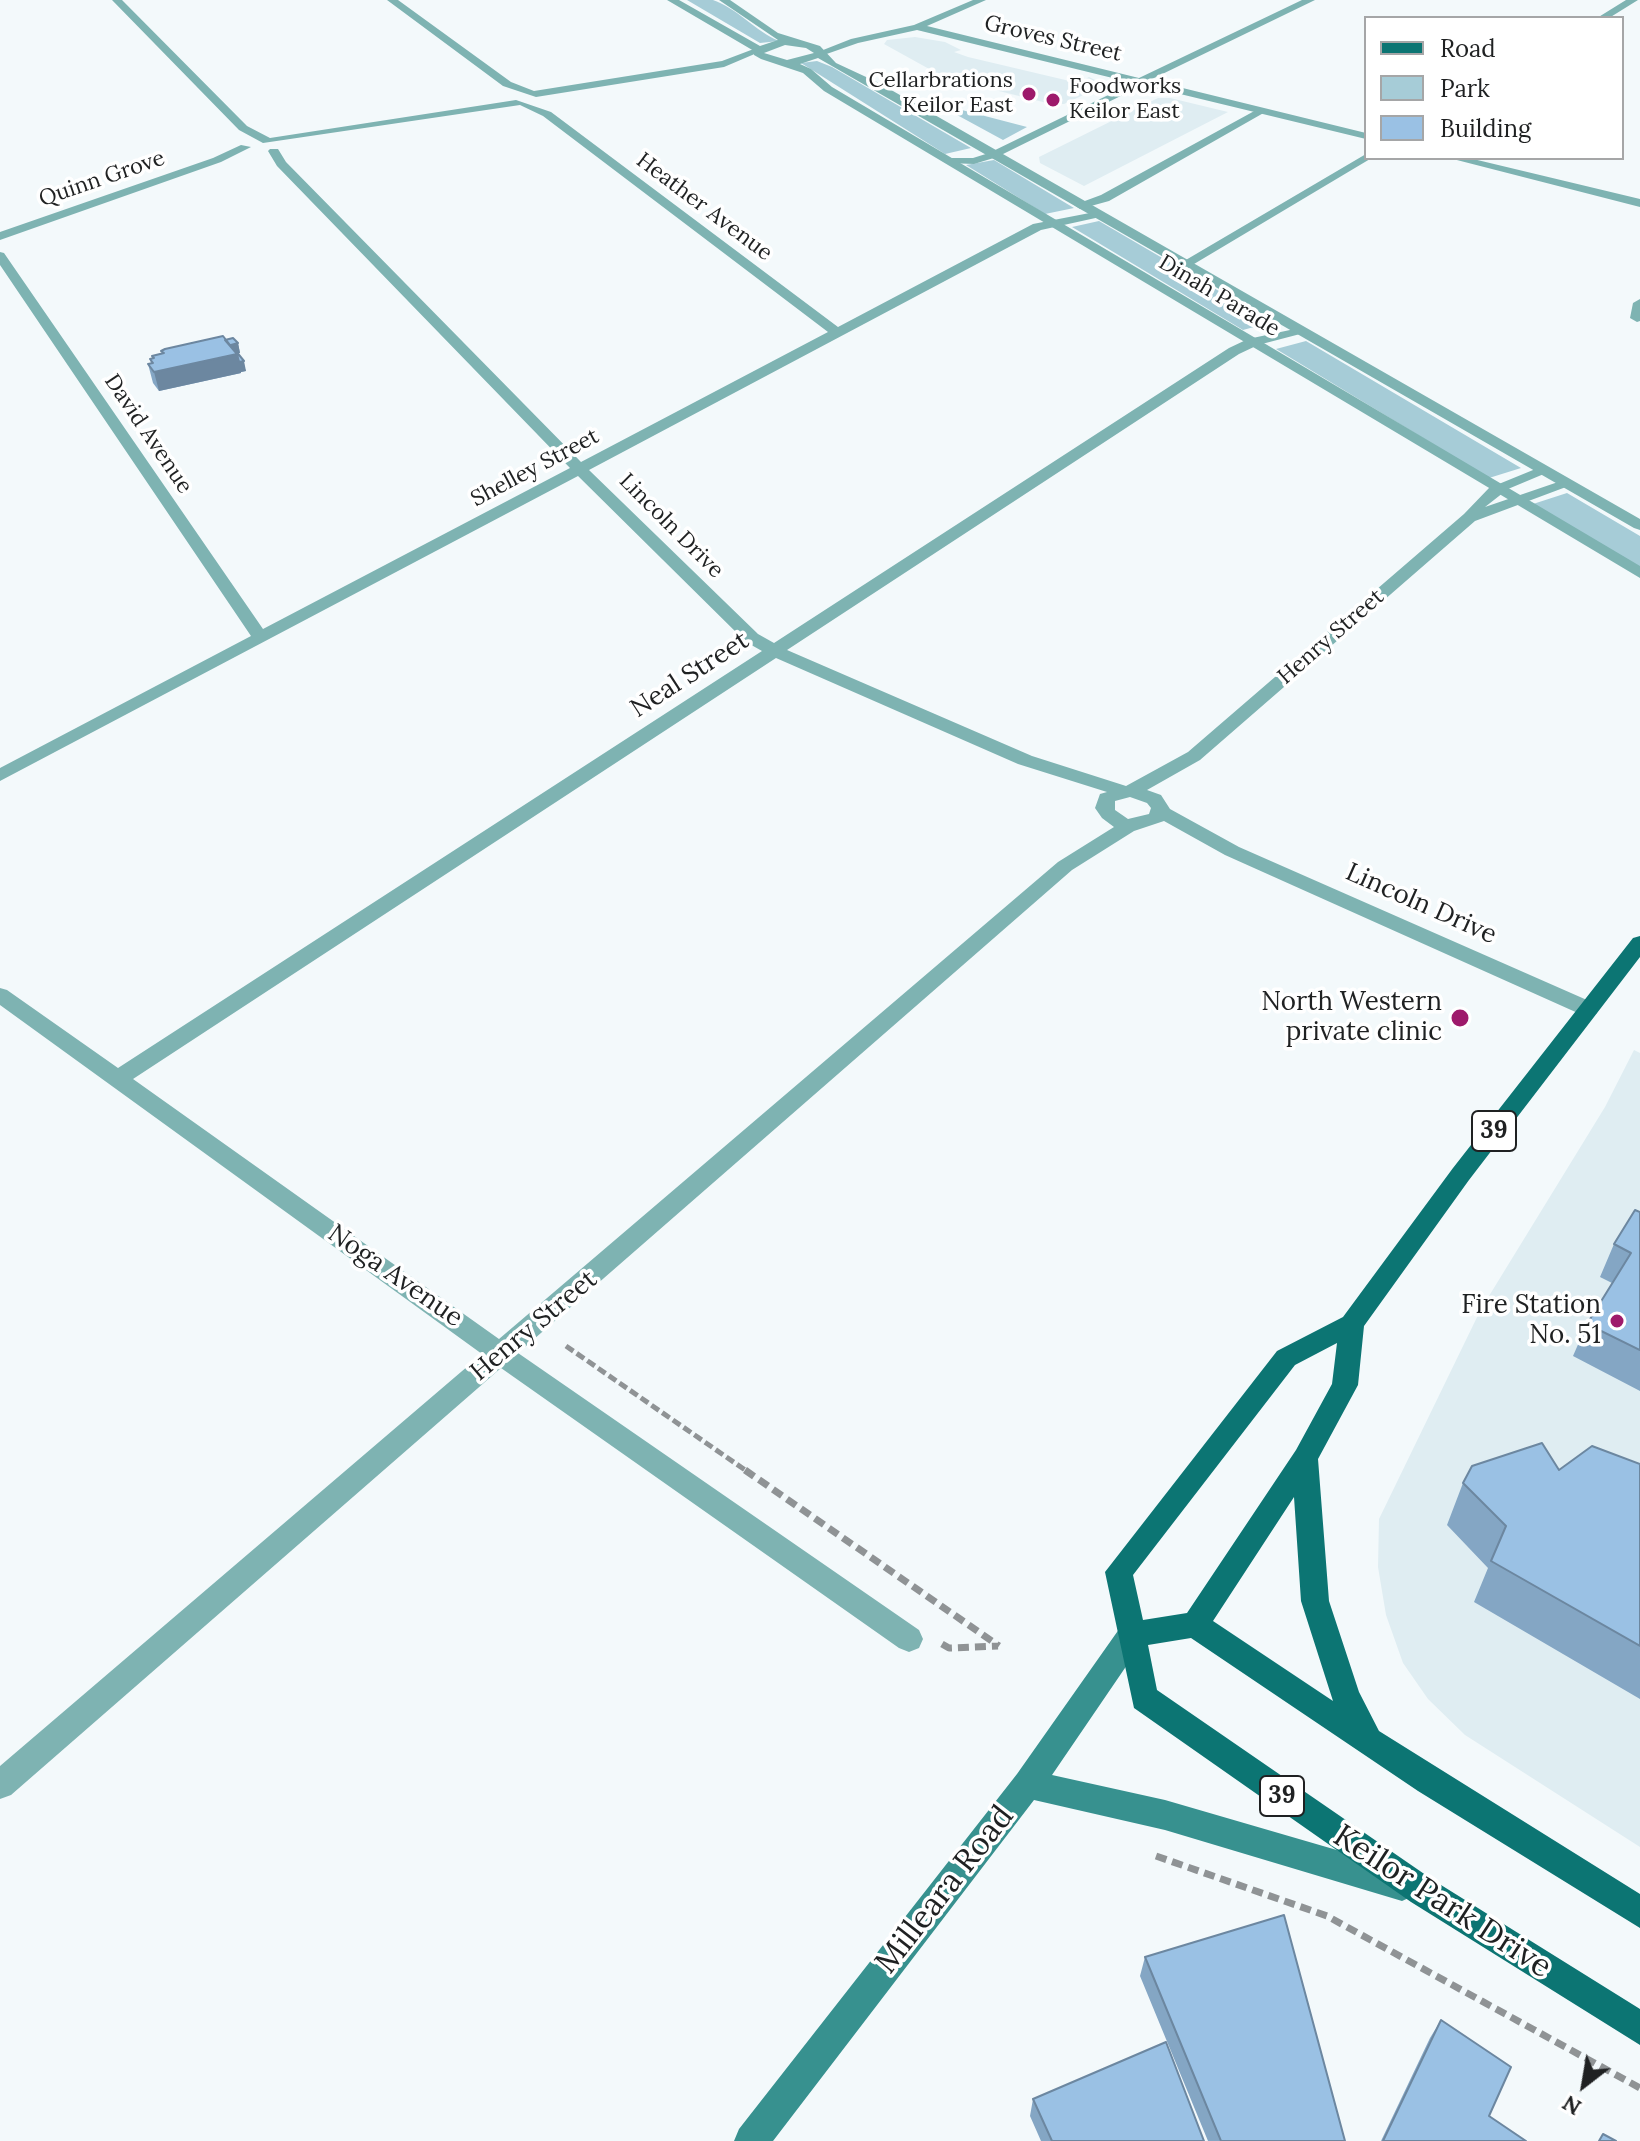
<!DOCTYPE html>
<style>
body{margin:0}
#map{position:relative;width:1640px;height:2141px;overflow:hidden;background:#f3f9fb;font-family:Lora,serif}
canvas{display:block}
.legend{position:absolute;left:1364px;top:16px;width:260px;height:144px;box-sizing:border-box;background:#fff;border:2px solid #a5a6a7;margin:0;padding:10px 14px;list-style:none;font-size:24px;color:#1f2122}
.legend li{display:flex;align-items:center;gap:16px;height:40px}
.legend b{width:40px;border:2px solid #a5a6a7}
.north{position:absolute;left:1544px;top:2045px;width:80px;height:80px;-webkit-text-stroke:6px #fff;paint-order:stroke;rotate:211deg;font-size:22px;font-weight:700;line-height:32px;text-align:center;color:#1f2122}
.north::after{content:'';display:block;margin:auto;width:28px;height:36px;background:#1f2122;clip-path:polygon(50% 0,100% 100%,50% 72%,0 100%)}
</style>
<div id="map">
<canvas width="1640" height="2141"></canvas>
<ul class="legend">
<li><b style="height:10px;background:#0c7573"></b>Road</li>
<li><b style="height:22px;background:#a6ccd7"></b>Park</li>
<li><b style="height:22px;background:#9ac1e4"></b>Building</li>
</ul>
<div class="north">N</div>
</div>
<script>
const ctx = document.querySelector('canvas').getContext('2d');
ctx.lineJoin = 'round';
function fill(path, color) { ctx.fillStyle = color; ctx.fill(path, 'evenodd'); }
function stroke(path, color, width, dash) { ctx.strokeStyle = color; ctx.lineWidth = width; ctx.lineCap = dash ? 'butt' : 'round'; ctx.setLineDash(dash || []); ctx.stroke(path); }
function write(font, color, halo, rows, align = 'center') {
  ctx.font = font + ' Lora,serif'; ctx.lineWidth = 7; ctx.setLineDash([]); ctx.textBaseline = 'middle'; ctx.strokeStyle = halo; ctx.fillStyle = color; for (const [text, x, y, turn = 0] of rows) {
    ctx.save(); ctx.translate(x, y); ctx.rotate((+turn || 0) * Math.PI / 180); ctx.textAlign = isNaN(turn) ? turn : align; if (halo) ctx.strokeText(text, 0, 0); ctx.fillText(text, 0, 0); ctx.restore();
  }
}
const built = new Path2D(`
 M915 37 945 42 961 50 954 52 968 57 1078 83 1089 77 1105 85 1064 104H1051L927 73 931 70 884 44 887 40Z
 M1158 98H1170L1228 112 1084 186 1040 163 1039 157Z
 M1634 1050 1640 1053V1847L1465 1735 1428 1699 1403 1663 1386 1615 1378 1567 1379 1519 1481 1309 1605 1107Z`);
const green = new Path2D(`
 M687 0C695 0 706 0 713 0 737 8 755 31 779 41L760 43Z
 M817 61 832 67 971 148 945 154 801 63Z
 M935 103 1027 127 1003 140Z
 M994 160 1074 208 1045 214 966 165Z
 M1099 221 1272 322 1243 330 1072 227Z
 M1306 341 1521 468 1489 478 1276 349Z
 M1567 493 1640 536V567L1533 504Z`);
const pathFar1 = new Path2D(`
 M566 1346 748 1472`);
const path = new Path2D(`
 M745 1470 999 1646
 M942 1644 949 1648 998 1646
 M1156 1856 1327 1916 1640 2088`);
const service = new Path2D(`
 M1258 109 1267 111 1109 201 1080 209 1074 205 1101 195Z`);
const minor = new Path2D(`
 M112 0H122L247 126 270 138 516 100 551 112 838 327 1033 224 1100 211V217L1041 230 589 470 758 634 774 643 1229 348 1248 339 1304 327V333L1258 345 1239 354 787 650 1032 756 1126 786 1188 752 1464 514 1489 488 1538 468 1543 466 1551 471 1508 489 1485 507 1561 481H1571L1574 484 1475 521 1200 760 1147 790 1161 795 1170 809 1239 847 1596 1004 1599 1009 1596 1014H1580L1225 855 1164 821 1134 831 1072 870 518 1353 919 1630 923 1639 919 1648 909 1652 899 1648 501 1368 11 1795 0 1799V1766L482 1354 0 1005V988L7 990 118 1068 762 651 746 642 578 476 0 781V768L251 636 0 265V252L4 253 263 629 570 468 277 166 268 151 270 149H278L286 162 581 462 828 332 543 116 520 105 263 143 239 130ZM776 658 1018 764 1107 792 1100 794 1095 808 1102 818 1114 827 1058 862 499 1339 133 1079ZM1130 797 1147 803 1151 808 1149 814 1128 819 1115 810V801Z
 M387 0H398L511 82 534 91 722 61 759 47 764 50 724 67 536 97 503 86Z
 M973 0H986L927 26 1139 78 1302 0H1315L1150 80 1366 133V139L1143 85 997 157 974 164 948 163 944 162V158H973L989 153 1133 83 917 30 858 43 818 57 813 54 851 39 914 25Z
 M1626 0H1638L1609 18H1597Z
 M241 145 251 147 221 162 0 240V232L213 158Z
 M1366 154V158L1370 159 1189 267 1179 264Z
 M1449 158H1469L1640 199V207Z
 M1640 299V321L1637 322 1630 318 1633 303Z`);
const tertiary = new Path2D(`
 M667 0H679L760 46 778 40 719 0H730L778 33 820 46 836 63 879 83 1640 519V530L1634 528 818 58 800 64 811 69 832 87 1640 566V578L824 91 803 73 761 59 754 55V51ZM785 45 806 48 814 53 787 60 764 53Z`);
const secondary = new Path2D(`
 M1132 1621 1142 1625 1146 1634 1142 1643 1052 1775 1165 1800 1402 1869 1413 1874 1418 1885 1413 1896 1402 1901 1165 1830 1034 1800 773 2141H734L739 2129 1017 1774 1122 1625Z`);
const primary = new Path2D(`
 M1640 936V957L1469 1180 1364 1326 1358 1385 1318 1459 1329 1601 1359 1692 1379 1731 1640 1894V1928L1418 1791 1191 1638 1148 1645 1157 1690 1433 1880 1640 2009V2045L1411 1902 1134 1708 1105 1572 1277 1351 1343 1317 1453 1168 1633 938ZM1337 1343 1332 1384 1296 1450 1187 1613 1143 1620 1133 1575 1295 1365ZM1294 1497 1301 1601 1333 1701 1213 1621Z`);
const wall = new Path2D(`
 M225 340 238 343 240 353H238L246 371 241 372V373L159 391 153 383 148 364H151L150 359 153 358 152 356 162 354 161 351Z
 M1640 1212V1391L1573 1356 1587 1324 1612 1283 1600 1277 1614 1244Z
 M1640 1464V1699L1474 1602 1488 1568 1447 1525 1463 1483 1559 1470Z
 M1145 1957 1345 2141H1208L1140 1976Z
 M1441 2020 1489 2116 1526 2141H1381L1430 2038Z
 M1033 2099 1204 2141H1041L1030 2116Z`);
const shadedWall = new Path2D(`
 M238 343 240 353 233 354 231 345Z
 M237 354 244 361 246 371 241 372V373L159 391 154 372Z`);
const building = new Path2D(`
 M223 336 237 354 154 372 148 364 153 363 150 359 154 358 152 356 164 353 161 351 165 349Z
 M233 338 238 343 231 345 244 361 239 362 237 354 225 340Z
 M1635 1210 1640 1212V1350L1587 1324 1631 1253 1614 1244Z
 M1542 1443 1559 1470 1592 1446 1640 1464V1646L1491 1561 1506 1526 1463 1483 1472 1466Z
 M1284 1915 1345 2141H1221L1145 1957Z
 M1441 2020 1511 2067 1489 2116 1526 2141H1383Z
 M1166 2042 1204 2141H1052L1033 2099Z
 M1603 2134 1616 2141H1599Z`);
const markers = [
 [1029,94,8,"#9e1a6b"],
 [1053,100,8,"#9e1a6b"],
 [1460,1018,10,"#9e1a6b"],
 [1617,1321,8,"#9e1a6b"]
];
const farStreetnames = [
 ["Groves Street",1053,39,13],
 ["Quinn Grove",102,179,-19],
 ["Heather Avenue",704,207,37],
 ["Dinah Parade",1219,296,31],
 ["David Avenue",148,434,56],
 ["Shelley Street",535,468,-28],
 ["Lincoln Drive",671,526,45],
 ["Henry Street",1331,637,-41]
];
const farPoinames = [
 ["Cellarbrations",1013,81],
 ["Keilor East",1013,106],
 ["Foodworks",1069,87,"left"],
 ["Keilor East",1069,112,"left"]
];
const shields = [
 [1494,1131,44],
 [1282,1796,44]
];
const shieldNames = [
 ["39",1494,1131],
 ["39",1282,1796]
];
const streetNames = [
 ["Neal Street",690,675,-33],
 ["Lincoln Drive",1421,904,24],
 ["Noga Avenue",395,1276,35],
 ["Henry Street",534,1326,-40]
];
const poiNames = [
 ["North Western",1442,1003],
 ["private clinic",1442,1033],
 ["Fire Station",1601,1306],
 ["No. 51",1601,1336]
];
const nearStreetnames = [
 ["Milleara Road",945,1890,-52],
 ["Keilor Park Drive",1442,1902,33]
];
fill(built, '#dfedf2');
fill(green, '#a6ccd7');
stroke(pathFar1, '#8f9395', 5, [9, 4]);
stroke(path, '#8f9395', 7, [11, 6]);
fill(service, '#7eb3b2');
fill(minor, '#7eb3b2');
fill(tertiary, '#7eb3b2');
fill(secondary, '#37918f');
fill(primary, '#0c7573');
fill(wall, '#84a6c4');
fill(shadedWall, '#6c87a0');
fill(building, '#9ac1e4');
stroke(building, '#6c87a0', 2);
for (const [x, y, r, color] of markers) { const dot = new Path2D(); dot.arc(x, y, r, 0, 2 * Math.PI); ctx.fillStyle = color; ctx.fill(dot); stroke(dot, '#fff', 3); }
write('22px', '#1f2122', '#fff', farStreetnames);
write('22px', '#1f2122', '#fff', farPoinames, 'right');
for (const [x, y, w] of shields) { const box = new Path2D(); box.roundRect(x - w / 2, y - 20, w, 40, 6); ctx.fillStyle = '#fff'; ctx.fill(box); stroke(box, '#1f2122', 2); }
write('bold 24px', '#1f2122', null, shieldNames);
write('26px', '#1f2122', '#fff', streetNames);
write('26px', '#1f2122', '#fff', poiNames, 'right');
write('32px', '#1f2122', '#fff', nearStreetnames);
</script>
